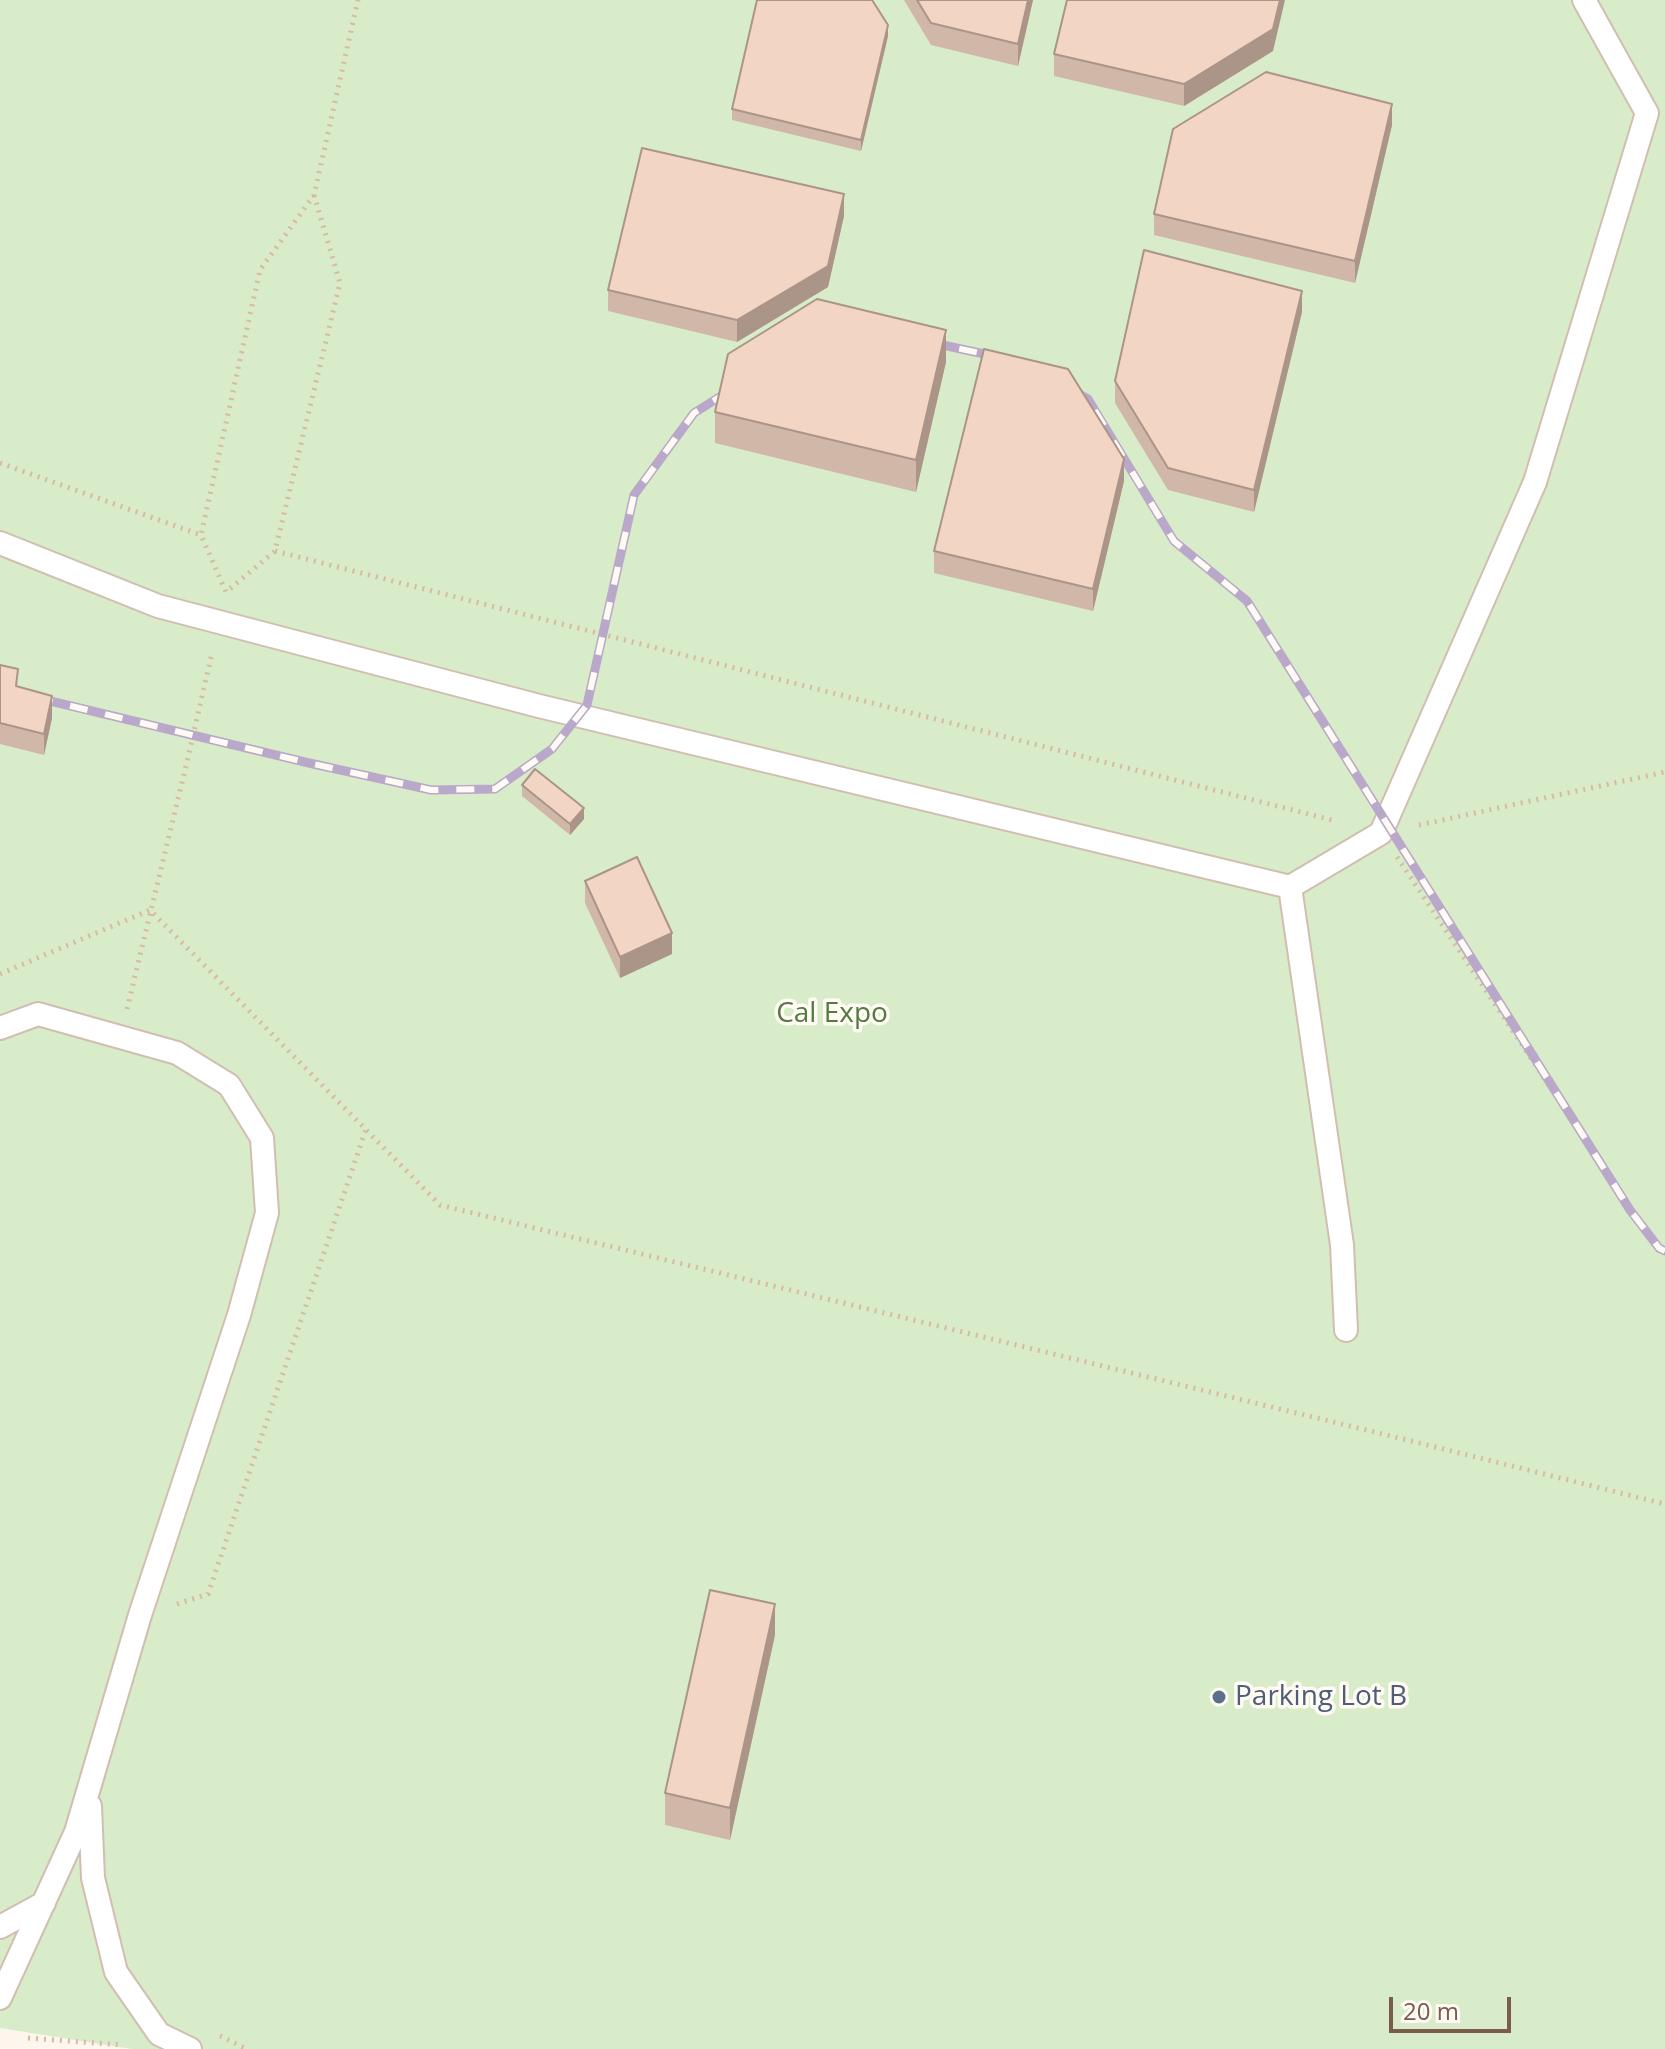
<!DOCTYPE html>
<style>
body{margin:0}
#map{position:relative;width:1665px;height:2049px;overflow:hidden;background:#fdf6ec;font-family:"Open Sans",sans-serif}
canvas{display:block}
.scale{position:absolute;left:1389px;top:1997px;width:122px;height:36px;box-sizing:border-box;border:4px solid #7a5c4d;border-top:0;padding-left:10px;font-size:24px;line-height:28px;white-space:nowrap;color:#7a5c4d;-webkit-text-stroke:6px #fffaf3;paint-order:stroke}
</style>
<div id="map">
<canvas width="1665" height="2049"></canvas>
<div class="scale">20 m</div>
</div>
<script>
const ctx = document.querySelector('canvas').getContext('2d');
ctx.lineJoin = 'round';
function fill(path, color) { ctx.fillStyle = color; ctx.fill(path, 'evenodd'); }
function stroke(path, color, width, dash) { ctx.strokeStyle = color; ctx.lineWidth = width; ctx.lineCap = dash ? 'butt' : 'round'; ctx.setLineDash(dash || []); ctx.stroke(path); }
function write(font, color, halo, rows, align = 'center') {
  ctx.font = font + ' "Open Sans",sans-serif'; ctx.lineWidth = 7; ctx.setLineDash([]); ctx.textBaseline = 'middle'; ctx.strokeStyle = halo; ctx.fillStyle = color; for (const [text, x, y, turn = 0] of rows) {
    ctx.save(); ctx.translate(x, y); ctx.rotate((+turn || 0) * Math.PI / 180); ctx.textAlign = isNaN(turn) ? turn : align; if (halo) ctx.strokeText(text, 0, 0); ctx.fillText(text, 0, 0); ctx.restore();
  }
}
const green = new Path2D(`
 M0 0H1665V2049H132L0 2028Z`);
const path = new Path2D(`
 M314 195 340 283 275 551 226 592 201 535 260 270 314 195 358 0
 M0 463 201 535
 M275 551 1336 821
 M1419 825 1665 772
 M1397 857 1660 1252 1665 1253
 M0 974 150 910 440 1205 1391 1436 1665 1504
 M127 1009 186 766 212 653
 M177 1604 208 1594 366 1129
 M220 2036 247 2049
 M28 2038 123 2045`);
const service = new Path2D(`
 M0 543 158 606 539 706 1290 887 1342 1245 1346 1330
 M1290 887 1381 833 1535 482 1647 113 1584 0
 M0 1028 38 1014 177 1053 229 1085 262 1138 267 1213 239 1315 140 1615 76 1832 0 1998
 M90 1806 93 1878 116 1972 159 2034 190 2049
 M0 1927 44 1903`);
const rail = new Path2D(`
 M924 341 1003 358
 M1068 388 1088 399 1174 541 1247 601 1630 1210 1659 1248 1665 1251
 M0 689 309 763 431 790 495 789 552 749 587 705 634 495 694 413 737 386`);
const wall = new Path2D(`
 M904 0H1033L1018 66 931 45Z
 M888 36 861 151 732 120V109Z
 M1273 51 1184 106 1054 76V54Z
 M1392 125 1355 283 1154 235V214Z
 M844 216 828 287 737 342 608 311V290Z
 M1302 312 1254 512 1168 490 1115 403V381Z
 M946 362 916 492 715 443V412Z
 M1124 481 1093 611 934 573V551Z
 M0 665 18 687 52 718 44 755 0 744Z
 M522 785 584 819 570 835 522 796Z
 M585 881 672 954 620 978 585 903Z
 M775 1635 730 1840 665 1825V1793Z`);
const shadedWall = new Path2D(`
 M1028 0H1033L1018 66V44Z
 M1280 0H1285L1273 51 1184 106V84Z
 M888 25V36L861 151V140Z
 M1392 104V125L1355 283V261Z
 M844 194V216L828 287 737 342V320Z
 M1302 291V312L1254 512V490Z
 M946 330V362L916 492V460Z
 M1124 459V481L1093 611V589Z
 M52 696V718L44 755V734Z
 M584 808V819L570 835V824Z
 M672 933V954L620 978V957Z
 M775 1604V1635L730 1840V1808Z`);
const building = new Path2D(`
 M757 0H872L888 25 861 140 732 109Z
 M917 0H1028L1018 44 931 23Z
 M1067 0H1280L1273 29 1184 84 1054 54Z
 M1266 72 1392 104 1355 261 1154 214 1173 129Z
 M642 148 844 194 828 266 737 320 608 290Z
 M1144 250 1302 291 1254 490 1168 468 1115 381Z
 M817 299 946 330 916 460 715 412 728 354Z
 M984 349 1068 369 1124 459 1093 589 934 551Z
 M0 665 18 669 16 686 52 696 44 734 0 723Z
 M535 769 584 808 570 824 522 785Z
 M637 857 672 933 620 957 585 881Z
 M710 1590 775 1604 730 1808 665 1793Z`);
const markers = [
 [1219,1697,8,"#5c6f8a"]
];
const parkNames = [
 ["Cal Expo",832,1014]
];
const serviceNames = [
 ["Parking Lot B",1235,1697]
];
fill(green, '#d8ecc9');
stroke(service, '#d1beb0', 26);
stroke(path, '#d9b8a5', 5, [2, 6]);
stroke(service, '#fff', 22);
stroke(rail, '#b9a8c9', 9);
stroke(rail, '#fffaf3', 6, [18]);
fill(wall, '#d1b7a8');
fill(shadedWall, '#aa9588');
fill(building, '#f3d5c3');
stroke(building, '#aa9588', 2);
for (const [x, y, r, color] of markers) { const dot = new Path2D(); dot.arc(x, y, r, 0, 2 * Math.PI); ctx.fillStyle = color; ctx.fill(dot); stroke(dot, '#fffaf3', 3); }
write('28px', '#537a41', '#fffaf3', parkNames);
write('28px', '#4e5e75', '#fffaf3', serviceNames, 'left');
</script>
